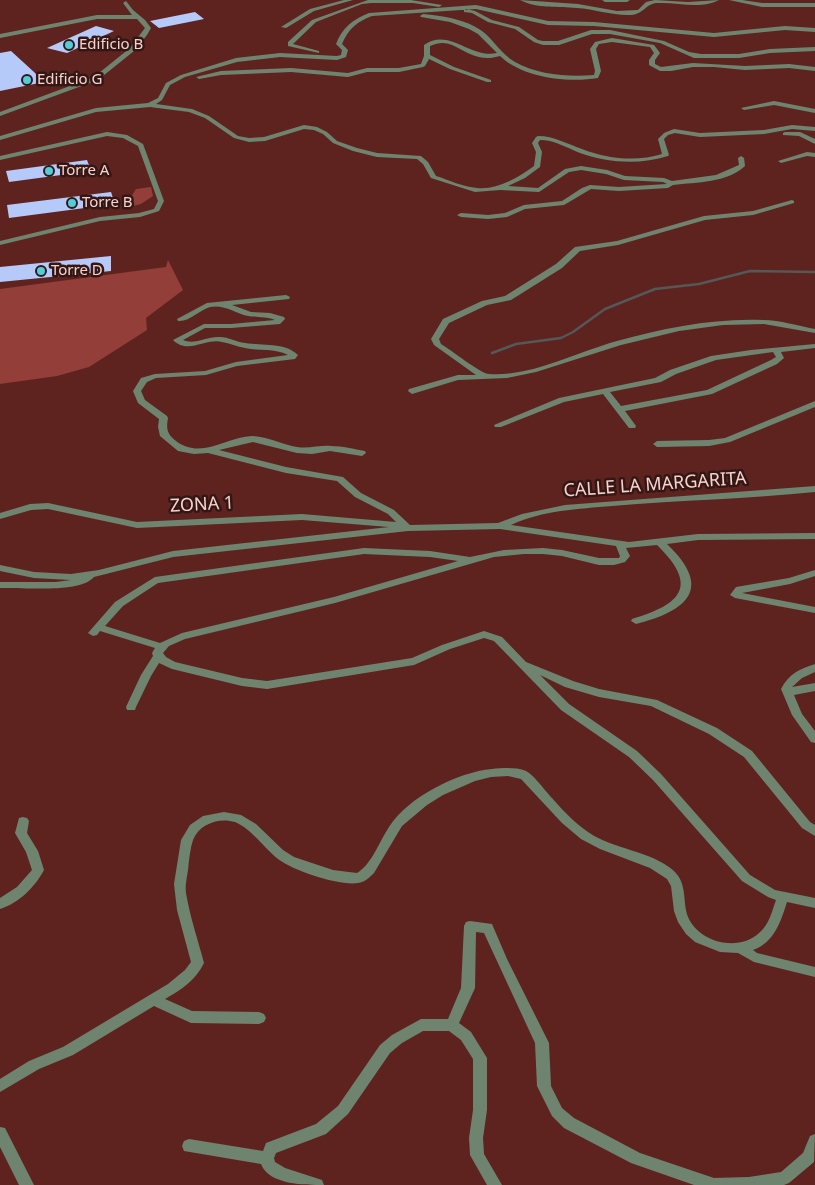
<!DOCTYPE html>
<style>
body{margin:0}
canvas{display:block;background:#5e231f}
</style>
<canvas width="815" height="1185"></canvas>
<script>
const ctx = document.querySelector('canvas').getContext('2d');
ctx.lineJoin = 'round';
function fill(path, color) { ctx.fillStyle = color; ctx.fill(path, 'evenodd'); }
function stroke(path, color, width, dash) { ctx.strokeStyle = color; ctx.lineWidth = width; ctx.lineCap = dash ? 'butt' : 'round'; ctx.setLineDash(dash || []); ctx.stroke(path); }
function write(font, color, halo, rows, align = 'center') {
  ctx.font = font + ' "Noto Sans",sans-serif'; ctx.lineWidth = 5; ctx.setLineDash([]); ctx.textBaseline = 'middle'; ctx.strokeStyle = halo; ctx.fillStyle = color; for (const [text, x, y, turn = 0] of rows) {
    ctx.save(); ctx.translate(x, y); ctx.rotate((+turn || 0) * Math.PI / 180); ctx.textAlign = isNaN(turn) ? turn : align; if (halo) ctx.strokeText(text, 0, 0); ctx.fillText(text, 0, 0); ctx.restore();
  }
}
const green = new Path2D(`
 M151 187 153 196 141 204 124 208 136 189Z
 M168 260 183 290 146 318 147 330 89 367 57 376 0 384V289L166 267Z`);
const stream = new Path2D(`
 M492 353 516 344 561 338 573 332 605 309 655 289 699 284 750 271 815 272`);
const building = new Path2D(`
 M195 12 204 19 159 28 150 21Z
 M96 26 114 31 67 53 47 48Z
 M11 51 34 72 44 82 0 91V53Z
 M87 160 91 171 9 182 6 171Z
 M111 192 115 204 9 218 7 205Z
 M111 256V271L0 282V267Z`);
const minor = new Path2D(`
 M344 0H353L314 11 286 28 281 27 310 9Z
 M368 0H411L442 5 439 7 413 3H371L362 4 316 22 293 44 319 51V53L288 46V42L312 20Z
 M520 0 578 4 617 11 638 10 646 2 655 0 688 2 719 0C700 10 678 2 658 3 646 3 644 14 631 15 613 16 595 9 577 8 559 6 537 9 520 0Z
 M602 0H630L627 2H605Z
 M729 0H742L762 3H815V7H762Z
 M126 1 133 10 145 20 151 28 147 35 134 51 98 80 0 116V112L94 77 130 48 145 28 137 19H97L0 38V34L97 15H132L123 3Z
 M476 5 548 21 594 22 714 33 785 26 815 28V32L785 30 714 37 594 26 548 25 476 9 372 16C358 21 348 29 342 44L348 50 346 57 337 60 280 57 237 62 185 77 170 85 162 100 156 104 192 109 209 116 238 136 249 138 264 137 304 125 317 127 327 132 337 141 357 148 377 153 421 156 428 162 436 176C449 180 463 187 477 188 498 190 517 178 534 166L536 152 532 143 536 137 538 136C554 136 567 144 582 149 607 159 637 162 662 154L658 139 664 133 674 129 700 133 764 130 792 125 815 127V131L792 129 764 134 700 137 675 133 668 135 664 139 669 155 668 156C640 165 608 163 580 153 567 148 555 140 540 140L538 143 542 152 540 167 525 178 508 186 538 188 565 169 581 166 607 170 625 176 664 178 672 181 716 175 739 165 738 158 741 156 744 158 745 166C727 183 697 182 673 185L668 188 619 191 591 189 564 205 525 209 507 217 488 219 461 217 457 215 461 213 488 215 505 213 524 205 562 201 582 188 590 185 619 187 667 184 663 182 624 180 606 174 581 170 569 172 539 192 500 190 475 192 431 178 423 164 417 159 377 157 353 151 333 143 323 134 314 130 304 129 265 141 249 142 234 138 205 118 189 112 150 107 96 112 0 140V136L96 108 148 103 158 98 166 83 181 75 236 58 280 53 337 56 341 55 342 50 336 44C342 28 353 19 369 13Z
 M466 9 475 11 492 20 519 27 538 40 543 41H558L591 30H610L664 41 689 52 701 54H739L770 49 815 47V51L770 53 739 58H694L660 43 610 34H592L559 45H543L534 42 515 29 488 22 472 13 464 12V10Z
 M423 14C442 16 466 19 482 31 494 40 501 54 515 62 538 75 568 77 594 75L595 71 590 49 595 42 612 38 654 45 660 53 655 60V64L661 67 693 63 745 66 789 64 815 67V71L789 68 745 70 714 67H693L671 71H660L649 65V60L654 53 650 47 612 42 599 44 596 49 601 71 598 78C568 83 523 78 500 56 493 58 486 59 479 57 460 53 451 36 430 46V55L454 67 491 80V82H487L450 69 429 59 425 66 423 67 399 72H367L348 77 291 72 221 75 199 79 196 77 221 71 291 68 348 73 367 68H399L421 64 424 56V45C449 27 470 59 497 53L478 34 469 29 450 22 421 17 420 16Z
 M774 101 815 109V113L774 105 744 110 741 108Z
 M107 132 127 135 143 144 164 201 159 211 140 217 100 221 0 245V241L100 217 139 213 154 209 158 201 138 146 123 138 107 136 0 160V156Z
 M785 132H800L815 139V144L799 136 783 135V133Z
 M807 152 815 153V157L807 156 781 163 778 161Z
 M792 200 794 201V203L753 215 705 220 618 245 580 251 562 268 511 300 487 305 449 323 439 339 441 344C450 349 481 374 489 374 531 377 577 352 617 341 664 328 714 318 763 320 780 320 798 326 815 329V333L764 324 723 325 679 331 621 345 536 372 507 378 458 380 412 394 408 391 409 389 458 375H476L434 345 431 339 443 319 482 301 505 296 556 264 575 247 617 241 704 216 753 211Z
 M286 295 290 297 289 299 232 305 251 312 270 313 284 317 285 319 280 324 231 328H205L183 340C194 345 206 337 218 337 227 336 236 342 245 343 262 346 285 342 298 355L295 359 237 366 206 375 156 378 147 382 141 391 145 400 167 416 168 418C166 429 167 434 176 441 201 460 226 437 252 436 266 436 284 445 297 447 309 449 320 445 331 446 342 446 354 449 365 451L366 453 362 456 330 451 312 454 297 453 253 442 219 450 286 467 343 477 361 493 394 510 410 525 498 523 522 514 565 505 815 486V492C748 499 680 500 612 506 578 509 543 510 511 525L629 542 698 534 815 533V539L698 540 667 544C714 589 687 611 636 624L631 621 632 619C682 604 699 586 657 545L626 548 630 556 625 562 614 565H599L562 556 543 554H524L494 557 335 603 185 639 169 646 163 653 166 657 175 662 242 678 267 681 412 658 442 645 484 631 502 637 526 662 573 681 599 689 657 700 717 728 752 751 810 822 815 825V836L802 828 744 757 709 734 651 706 599 697 565 687 540 675 569 704 637 751 661 774 750 875 775 890 815 898V908L787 902C781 921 774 943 753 950L757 953 815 967V977L754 962 738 953 720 952 695 942 686 934 678 922 674 911 671 886 667 879 650 868 600 849 581 839 562 823 521 779 508 776 491 777 475 781 443 795 427 805 402 826 374 873C369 878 365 882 358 883 339 886 294 871 278 859 264 848 252 829 235 822 219 817 199 824 193 840 190 849 189 860 188 870 187 877 185 885 186 893 190 917 198 940 204 963 196 980 181 990 165 999L192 1011 259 1012 264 1014 266 1018 264 1022 259 1024 191 1023 154 1006 73 1055 39 1069 0 1092V1079L29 1061 63 1047 168 984 185 970 191 962 177 910 174 884 181 840 190 825 203 816 224 812 241 815 256 824 283 850 294 857 333 870 357 873C372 864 379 842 389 827 408 797 458 772 492 769 503 768 516 767 526 771 534 775 546 792 552 798 563 811 575 823 588 832 614 850 650 850 674 871 688 885 682 901 688 917 699 943 739 952 759 933 769 925 772 911 776 900L768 897 742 881 653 780 629 757 561 710 494 641 484 638 450 649 414 665 267 689 242 686 172 669 159 663 151 676 136 707 135 710H127L126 707 141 675 153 656 152 653 155 648 100 631 97 635 93 636 88 633 115 602 155 577 364 548 430 551 470 557 504 550 543 548 562 550 599 558H619L620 556 616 546 500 529 408 531 173 557 94 577C79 594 23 587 0 588V582H56L71 580 34 578 0 571V565L34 572 71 574 99 570 173 551 389 527 302 520 137 528 48 509 31 510 0 519V513L30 504 48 503 137 522 302 514 396 522 388 514 355 497 337 481 286 473 208 453 194 454 178 451 160 436 158 427 159 419 138 403 133 391 141 378 155 374 205 371 236 362 288 355C275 348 260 351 245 348 237 347 230 343 222 342 205 338 188 355 173 340L204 324H231L275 320C266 316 257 318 248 316 235 313 224 304 210 307 199 310 190 322 178 321L177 319 207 303ZM364 554 430 557 458 561 334 597 182 633 160 643 105 626 123 606 158 583Z
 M815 344V348L781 352 784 358 777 364 712 394 625 411 636 426 635 428H629L603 394 564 402 501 427H495L494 425 559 398 655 378 670 370 711 356 751 350ZM773 352 776 357 771 360 707 390 621 406 610 392 661 382 676 374 716 360Z
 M815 401V407L730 442 709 446 657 447 653 444 657 441 709 440 725 438Z
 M815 570V576L790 584 742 593 815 607V613L735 598 730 595 736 587 789 578Z
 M815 664V672L802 678 792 687 815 683V691L794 695 802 714 815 731V743L811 742 792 715 781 689C789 674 799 669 815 664Z
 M23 817 27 818 29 821 27 833 38 851 44 870C35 887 19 903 0 909V898L17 887 32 870 26 852 15 833 19 818Z
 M470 921 492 924 507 959 549 1043 551 1086 562 1108 574 1118 640 1153 714 1178 749 1177 781 1172 803 1153 810 1136 815 1134 814 1162 789 1183 784 1185H694L631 1163 564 1128 552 1116 537 1086 535 1043 484 933 476 932 475 988 459 1023 471 1032 487 1058V1110L483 1138 484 1154 502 1185H487L470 1155 469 1138 473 1110V1059L461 1040 449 1031H423L402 1043 390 1053 348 1114 326 1134 276 1153 274 1158 275 1162 285 1168 322 1180 324 1185C305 1185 269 1185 261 1164L184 1151 182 1146 184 1141 189 1139 263 1151 266 1143 316 1124 338 1106 380 1045 392 1035 421 1019H448L461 988 464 926 466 922Z
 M0 1127 5 1128 34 1185H19L0 1147Z`);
const markers = [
 [69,45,5,"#52cbda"],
 [27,80,5,"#52cbda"],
 [49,171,5,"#52cbda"],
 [72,203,5,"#52cbda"],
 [41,271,5,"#52cbda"]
];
const farPoinames = [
 ["Edificio B",79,45],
 ["Edificio G",37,80],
 ["Torre A",59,171],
 ["Torre B",82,203],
 ["Torre D",51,271]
];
const streetNames = [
 ["CALLE LA MARGARITA",655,485,-4],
 ["ZONA 1",202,505,-3]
];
fill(green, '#933e38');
stroke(stream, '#535858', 2.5);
fill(building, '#b6caf9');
fill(minor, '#6e846f');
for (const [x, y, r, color] of markers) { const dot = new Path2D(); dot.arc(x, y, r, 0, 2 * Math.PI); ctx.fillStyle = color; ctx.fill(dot); stroke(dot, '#321715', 2); }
write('15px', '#f9d2cd', '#321715', farPoinames, 'left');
write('18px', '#f9d2cd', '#321715', streetNames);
</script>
